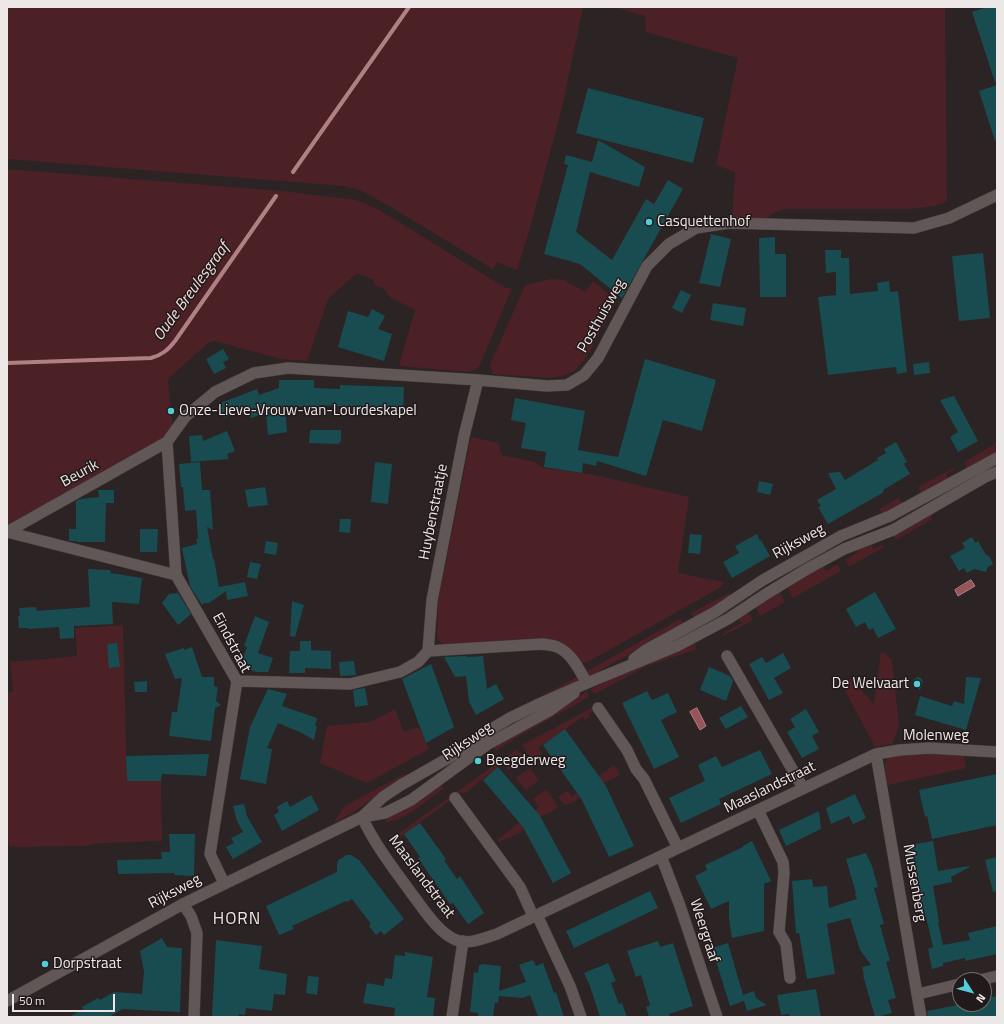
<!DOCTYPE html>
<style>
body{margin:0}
#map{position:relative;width:1004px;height:1024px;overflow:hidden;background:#2c2324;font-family:"Titillium Web",sans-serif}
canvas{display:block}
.frame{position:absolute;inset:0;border:8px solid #ede7e7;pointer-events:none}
.north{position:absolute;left:952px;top:972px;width:40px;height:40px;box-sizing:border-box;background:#221a1a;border:1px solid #736c6c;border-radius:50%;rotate:126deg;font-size:11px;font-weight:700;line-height:16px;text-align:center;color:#ede7e7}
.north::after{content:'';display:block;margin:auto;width:14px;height:18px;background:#52ccd6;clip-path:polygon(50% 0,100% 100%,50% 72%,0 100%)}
.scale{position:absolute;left:12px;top:994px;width:103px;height:18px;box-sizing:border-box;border:2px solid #ede7e7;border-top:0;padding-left:5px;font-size:12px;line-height:14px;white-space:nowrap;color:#ede7e7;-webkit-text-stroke:3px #221a1a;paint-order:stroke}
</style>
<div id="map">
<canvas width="1004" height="1024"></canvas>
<div class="frame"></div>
<div class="north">N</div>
<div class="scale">50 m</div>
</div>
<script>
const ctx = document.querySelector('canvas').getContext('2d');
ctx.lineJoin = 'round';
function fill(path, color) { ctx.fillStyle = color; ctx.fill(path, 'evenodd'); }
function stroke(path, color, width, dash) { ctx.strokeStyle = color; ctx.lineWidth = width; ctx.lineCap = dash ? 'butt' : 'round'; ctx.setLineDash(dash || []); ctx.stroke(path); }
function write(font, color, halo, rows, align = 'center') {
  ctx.font = font + ' "Titillium Web",sans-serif'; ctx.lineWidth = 3; ctx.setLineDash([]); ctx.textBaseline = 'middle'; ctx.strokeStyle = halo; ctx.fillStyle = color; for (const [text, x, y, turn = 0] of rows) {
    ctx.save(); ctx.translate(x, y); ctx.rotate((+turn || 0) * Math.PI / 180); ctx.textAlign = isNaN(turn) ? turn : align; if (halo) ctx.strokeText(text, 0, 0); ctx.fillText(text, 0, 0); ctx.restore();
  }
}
const green = new Path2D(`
 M7 7H583L563 103 532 221 517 270 497 262 493 269 386 204 360 190 344 186 7 159Z
 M613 7H947L945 8 947 201 935 206 911 209H786L775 212 766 219H732L735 172 716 165 738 58 646 32 645 16Z
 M7 169 282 191 356 200 376 208 506 288H512L479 367 469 372 399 366 415 310 391 298 383 288 373 284 374 280 357 273 328 299 307 361 281 359 214 341 208 343 170 377 168 381 173 428 161 440 7 525Z
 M551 279 564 280 585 292 593 281 617 301 586 358 574 371 562 376 549 378 493 374 490 365 525 285Z
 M471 437 498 443 502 455 535 462 543 468 595 475 689 497 678 573 724 582 721 587 586 663 580 662 559 645H450L442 644 437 638 438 601Z
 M997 443V445L994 447 997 453 967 469 964 462Z
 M955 467 956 468 946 474 949 479 922 494 918 487Z
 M899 498 902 503 912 498 913 499 883 515 879 509Z
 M933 512 931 520 896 540 892 534Z
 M871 543 874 549 883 544 884 547 849 567 845 560 857 553 855 549Z
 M838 564 841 571 793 598 786 586 822 565 826 571Z
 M779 590 785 602 760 616 756 608Z
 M729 593 731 597 694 619 691 613Z
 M748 612 753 620 723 636 722 634 741 623 738 618Z
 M680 619 685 624 586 678 584 673Z
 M123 625 127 781H161L162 841 101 843 84 846 19 847 9 846 7 826V693L13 692 10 662 77 656 75 628Z
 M695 642 696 649 694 650 647 666 595 694 593 693 591 689 645 662Z
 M881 651 892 660 899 727 892 744 875 747 841 683 851 679 874 704Z
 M578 676 582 680 529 703Z
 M587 691 589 697 514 739 496 751 493 747 540 722Z
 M595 706 597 709 589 714 590 717 585 720 583 717 538 748 542 754 532 761 522 745Z
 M395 709 404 732 419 727 429 749 367 783 320 763 327 726 370 722Z
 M517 749 524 758 509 770 503 763 464 794 462 792 400 837 399 833Z
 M922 752 963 754 966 768 888 785C887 775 881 763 890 757Z
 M614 765 620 775 590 789 575 801 565 805 558 797 568 791 572 797Z
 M530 768 539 780 526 790 516 778Z
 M404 774 405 777 352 813 333 823 345 806Z
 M441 784 444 788C428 799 405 821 386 822L385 821 388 817Z
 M546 789 558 807 548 814 539 816 521 832 499 842 497 840 539 807 533 799Z`);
const water = new Path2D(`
 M971 580 975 586 958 596 955 590Z
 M697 708 706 726 700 730 690 712Z`);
const stream = new Path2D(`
 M293 172 409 7
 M7 363 151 358C162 355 168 350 175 341L276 196`);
const building = new Path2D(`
 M988 7H997V81L995 82 972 12Z
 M997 85V140L995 141 979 91Z
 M588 88 704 118 693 163 576 133Z
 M598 140 645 167 639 187 590 172 576 232 612 260 646 199 654 204 668 180 683 189 622 298 580 264 544 254 568 165 564 164 566 155 592 162Z
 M711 234 731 239 720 287 699 283Z
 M775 237V254H786V297H760L759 238Z
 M825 250H841V258H849L850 294 878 291 877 283 889 281 890 292 898 291 907 372 897 374 896 367 828 375 818 297 836 295V272L826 273Z
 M983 253 990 318 959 321 952 256Z
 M681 290 691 295 682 313 672 308Z
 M713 303 746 308 743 326 710 320Z
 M372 309 385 316 378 329 392 334 384 361 338 347 348 311 368 317Z
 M223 349 229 359 223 362 226 368 214 374 206 359Z
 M645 359 716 380 702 431 663 420 646 476 597 461 596 466 583 463 582 473 544 467 546 452 521 448 526 423 511 420 515 398 585 411 578 450 618 457Z
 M929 362 930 373 914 375 913 364Z
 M279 380H314V388L340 389V385L404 387 403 415 358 412V407L320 405V407L285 406 287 432 268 435 266 413 251 418 248 408 224 418 218 404 257 389 259 395 279 388Z
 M954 396 978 441 958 452 950 437 958 432 940 400Z
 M310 430H341V442H339V444L309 443Z
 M227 431 235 451 227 454 229 459 191 462 189 436 202 435 203 441Z
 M896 442 907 462 904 464 910 474 883 490 884 492 828 524 818 507 821 506 817 500 836 489 828 473 840 472 845 480 878 460 877 458 886 453 884 449Z
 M200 462 202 490H210L213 530 207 527 213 559H214L219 587 245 582 248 596 227 600 226 591 209 603H204L202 605 190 586 182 548 197 544 196 539H198L196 510 185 511 183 487H181L179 464Z
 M375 462 392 464 388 504 371 502Z
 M759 481 773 484 770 495 757 492Z
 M265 487 268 505 248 507 245 490Z
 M98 490H114V503H106L105 542H77V541H69V529H76V501L80 499 99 497Z
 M340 519H351L350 533 339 532Z
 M140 529H158L157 552H140Z
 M690 534 702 535 700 554 688 553Z
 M757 534 760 541 761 540 770 556 732 578 723 562 739 553 735 546Z
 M972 537 975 543 978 541 986 555 989 556 993 564 988 567 986 572 974 569 967 573 964 568 959 571 950 556 965 548 962 543Z
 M266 541 278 543 276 555 264 553Z
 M250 562 261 564 257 579 247 577Z
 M88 569 110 570 111 573 142 578 139 604 112 602 113 624 74 626V638L60 639 59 627 28 629V628H19L18 616H20L19 608 36 607 37 611 90 607Z
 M875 592 896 629 878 638 873 628 869 630 865 622 856 627 846 609Z
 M178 593 191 614 178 625 162 603 169 594Z
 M292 601 304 605 295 637 290 636Z
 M255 616 269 622 258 653 273 658 268 672H256L240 666 247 647 244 646Z
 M300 641H311V650L331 651V669L305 668V673H289L290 651H300Z
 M117 643 120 667 109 668 107 644Z
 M192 647 202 677H214V686L218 687 216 701 221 705 215 708 211 741 169 736 172 712H177L182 678 175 679 165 654 184 648V650Z
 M783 653 791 668 774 678 783 693 769 700 749 664 762 657 766 663Z
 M467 656V657L483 656 487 689 496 684 504 699 476 715 469 702 466 676 455 677 444 657Z
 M354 661 356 675 340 676 339 662Z
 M431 664 454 727 426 743 402 679Z
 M709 667 730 676 733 681 726 701 700 690Z
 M917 677 921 678 923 682 920 690 912 685 913 680Z
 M966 677 981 678 966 730 915 715 920 696 952 706 954 701 964 704Z
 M147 681V692H135L134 682Z
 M365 688 368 705 355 707 353 690Z
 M268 689 287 694 282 706 317 718 315 726H317L314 740 302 733 278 723 267 748 272 749 266 784 240 779 250 727Z
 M647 691 652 700 668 693 677 712 661 720 679 757 654 769 622 703Z
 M741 706 748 717 726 729 719 718Z
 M806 709 819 732 812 736 819 749 802 758 787 732 795 727 790 719Z
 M565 729 606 786 634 846 609 857 582 800 543 745Z
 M760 750 772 774 719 799 721 804 681 823 669 798 705 781 698 765 716 756 722 767Z
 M209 754 206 776 162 774 161 781H127L126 756Z
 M498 767 540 816 571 873 553 883 523 827 483 780Z
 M997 774V825L932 839 927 816 925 817 919 790Z
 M855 794 866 818 853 824 849 816 831 824 826 808Z
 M311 795 319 810 282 831 274 815 279 812 277 807 287 801 290 807Z
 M244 804 247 816 262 842 233 859 226 847 234 843 231 838 243 832 237 821 233 806Z
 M819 811 821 829 786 846 779 830Z
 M420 823 446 859 444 860 450 869 457 879 460 876 484 913 468 924 453 903 450 904 418 858 420 857 404 834Z
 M169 834H195L194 876 174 875V873L118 874 117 860 162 859 161 852H170Z
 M752 841 771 881 764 884V931L732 938 729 919V901L711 909 695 876 707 870 705 865 743 847V846Z
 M933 841 938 871 969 866 970 867 951 877 952 882 933 886 939 922H938L943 945 970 940 968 933 997 926V954L965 961V958L943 963V966L932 969 928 949 933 947 926 917 922 918 910 845Z
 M866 853 872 866 878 887 874 888 884 924 880 925 890 961 886 962 896 998 888 1000 892 1013 877 1017H875L863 975H864L862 967 871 965 860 950 850 918 827 924 835 974 807 979 799 933H796L792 881 812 879 813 887 827 886 829 908 857 899 855 894 856 893 846 859Z
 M347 855H351L359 860 404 919 384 935 381 931 376 935 369 926 371 924 352 899 347 902 346 901 292 926 294 929 279 935 266 906 337 872V865L338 860Z
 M997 857V891L993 892 985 860Z
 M650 891 658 908 574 948 566 931Z
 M162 938 167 947 182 948 180 1012 123 1009 109 1017H69L83 1009 82 1007 98 998 100 1000 114 992 142 994 144 972 140 951Z
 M216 940 262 946 259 969 287 974 285 995 274 994 272 1011 246 1008 245 1015 239 1014 238 1017H212Z
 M658 941 660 947 673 943 693 1006 669 1014 670 1017H649L646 1007 650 1005 641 975 636 977 627 951Z
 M728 943 743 995 754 991 756 998 767 1005 747 1011 744 1001 730 1006 712 948Z
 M405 952 433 957 427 997 435 998 433 1017H394L395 1008 363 1003 367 983 384 986 385 978 392 979 395 955 405 956Z
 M533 960 536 966 543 963 554 993 556 992 564 1017H538L530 995 523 998 499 996 498 1003 495 1002 493 1017H478V1013L470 1012 474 972 478 973 479 965H481V964L501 966 499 991 526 982 519 965Z
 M608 963 616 981 611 983 619 1004 622 1003 627 1017H600L590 986 584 973Z
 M308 976 319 977 317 995 306 993Z
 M816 989 821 1017H790L789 1014 781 1015 777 995Z
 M997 996V1017H928L927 1011 962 1004H984V999Z`);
const minor = new Path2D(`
 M167 442 176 575 237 681 210 854 224 883
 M7 532 167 442 185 417 215 392 254 373 288 368 478 380 547 386 567 385 584 375 598 358 647 266 669 244 696 228 729 223 914 228 949 218 997 195
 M7 532 176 575
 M428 651 542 644C547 645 553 645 557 647 572 653 579 670 587 683
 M727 656 803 788
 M237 681 350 684 400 672 418 662 428 651 432 600 464 436 478 380
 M598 708 627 750 636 769 644 779 678 848
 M876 754 921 1017
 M455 798 520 887 533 916
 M758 810 783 862 784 873 779 932 786 944 790 978
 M362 817C375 845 394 869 412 894 423 908 438 933 456 940 469 945 484 938 497 934L876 754 900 750 929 748 997 752
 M661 856 680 906 717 1017
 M183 904 191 916 197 933 194 1017
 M537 915 570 986 581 1017
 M980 980 997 976
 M918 994 960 984
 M452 1017 463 941`);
const secondary = new Path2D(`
 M634 659 646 650 715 612 763 580 841 536 890 516 997 458
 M362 817 383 797 401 785 459 752 488 731 510 718 539 704 587 683 677 646 728 619 766 594 807 569 844 549 893 530 985 477 997 472
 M7 1001 183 904 362 817 385 813 411 800 488 744 549 711 574 693`);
const markers = [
 [649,222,4,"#52ccd6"],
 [171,411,4,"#52ccd6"],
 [917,684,4,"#52ccd6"],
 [478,761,4,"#52ccd6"],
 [45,964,4,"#52ccd6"]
];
const poiNames = [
 ["Casquettenhof",657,222],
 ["Onze-Lieve-Vrouw-van-Lourdeskapel",179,411],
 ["De Welvaart",909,684,"right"],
 ["Beegderweg",486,761],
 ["Dorpstraat",53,964]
];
const streetNames = [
 ["Posthuisweg",602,316,-61],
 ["Beurik",80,474,-29],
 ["Huybenstraatje",434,512,-79],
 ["Rijksweg",799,542,-29],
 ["Eindstraat",231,643,62],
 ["Molenweg",936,736],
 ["Rijksweg",468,742,-34],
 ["Maaslandstraat",770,788,-26],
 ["Maaslandstraat",421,877,53],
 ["Mussenberg",914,883,80],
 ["Rijksweg",175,892,-28],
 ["Weergraaf",704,931,72]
];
const waterNames = [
 ["Oude Breulesgraaf",192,292,-54]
];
const quarterNames = [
 ["HORN",237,920]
];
fill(green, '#4b2126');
fill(water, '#975459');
stroke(water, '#b18084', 1);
stroke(stream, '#b18084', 4);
fill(building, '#184c50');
stroke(minor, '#484141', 12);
stroke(secondary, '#484141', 12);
stroke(minor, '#615757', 11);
stroke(secondary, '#615757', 11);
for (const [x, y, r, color] of markers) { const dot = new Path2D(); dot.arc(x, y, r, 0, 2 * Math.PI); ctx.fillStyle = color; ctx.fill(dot); stroke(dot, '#221a1a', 1.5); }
write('15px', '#ede7e7', '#221a1a', poiNames, 'left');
write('15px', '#ede7e7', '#221a1a', streetNames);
write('italic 16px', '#f2dcdd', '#221a1a', waterNames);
ctx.letterSpacing = '1px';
write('17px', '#ede7e7', '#221a1a', quarterNames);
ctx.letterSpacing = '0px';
</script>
